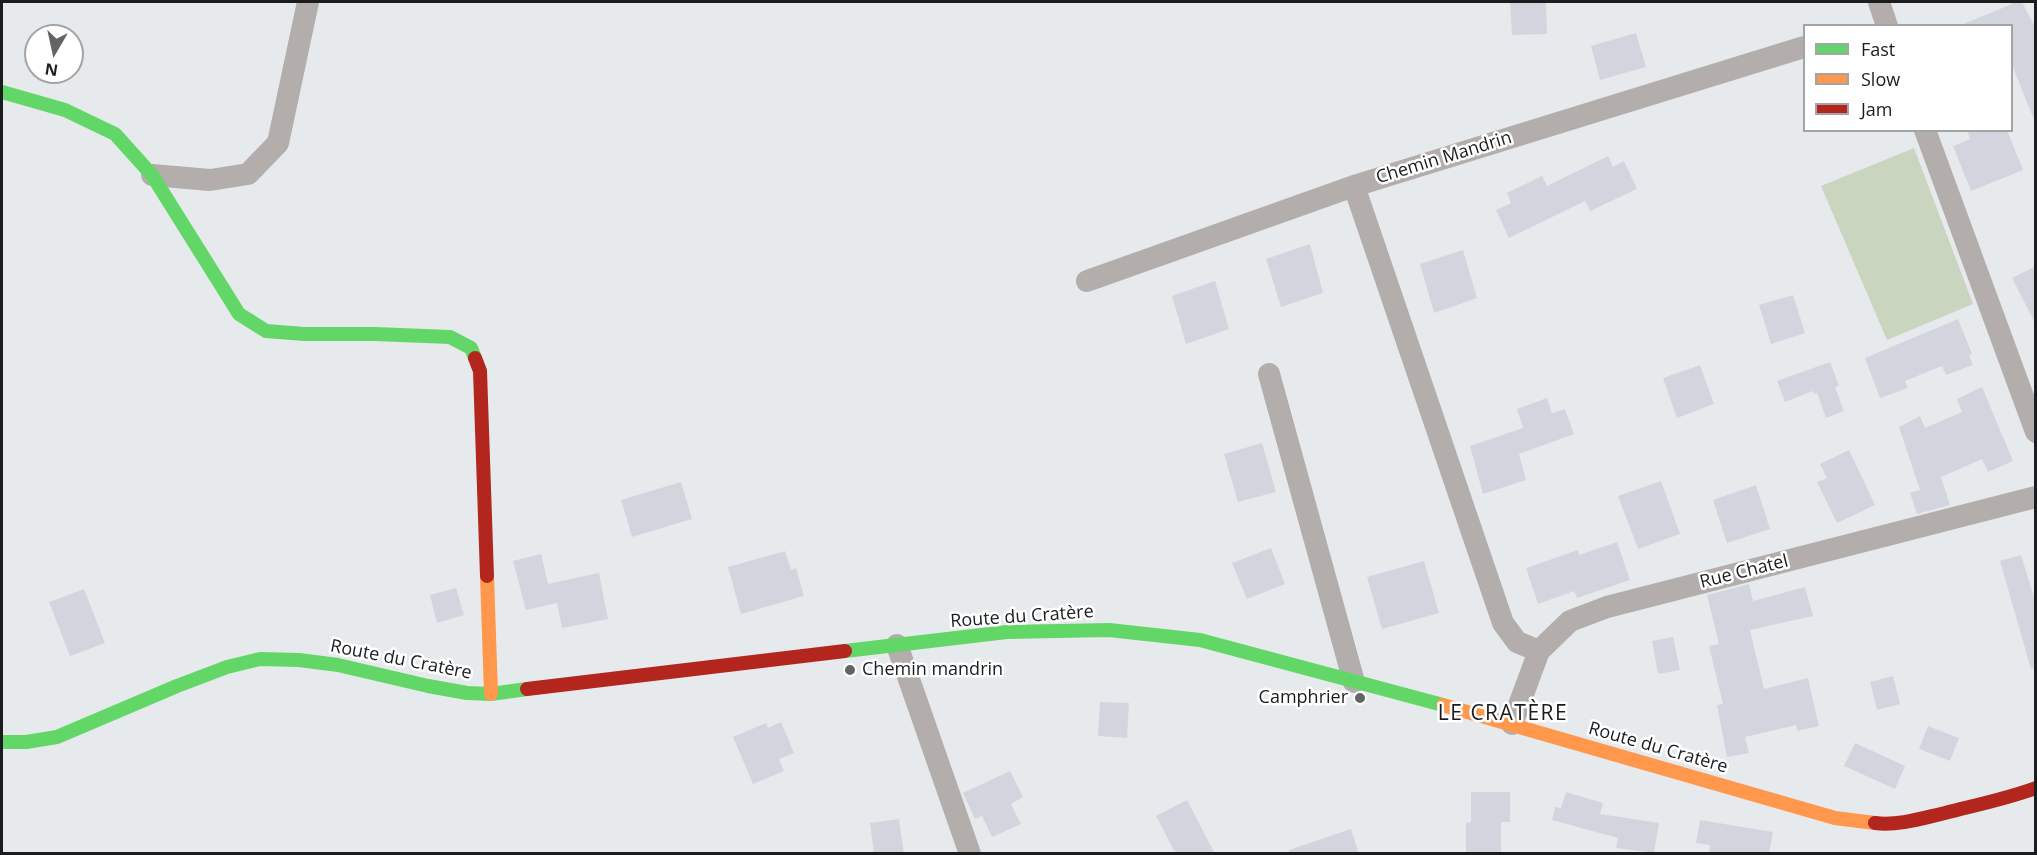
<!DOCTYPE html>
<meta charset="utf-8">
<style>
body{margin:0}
#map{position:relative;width:2037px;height:855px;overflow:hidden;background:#e7eaec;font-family:"Open Sans",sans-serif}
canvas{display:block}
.frame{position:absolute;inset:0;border:3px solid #1a1c1e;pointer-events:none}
.legend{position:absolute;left:1803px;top:24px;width:210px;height:108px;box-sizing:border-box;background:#fff;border:2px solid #a3a4a5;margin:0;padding:8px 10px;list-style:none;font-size:18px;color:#1a1c1e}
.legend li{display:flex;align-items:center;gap:12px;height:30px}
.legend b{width:30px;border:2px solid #a3a4a5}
.north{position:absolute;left:24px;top:24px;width:60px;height:60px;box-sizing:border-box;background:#fff;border:2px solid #a3a4a5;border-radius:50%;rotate:189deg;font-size:16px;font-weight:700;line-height:24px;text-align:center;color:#1a1c1e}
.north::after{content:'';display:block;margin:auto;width:21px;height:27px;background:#626466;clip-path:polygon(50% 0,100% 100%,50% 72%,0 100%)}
</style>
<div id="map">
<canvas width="2037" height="855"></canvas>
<div class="frame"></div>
<ul class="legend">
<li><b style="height:8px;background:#63d668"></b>Fast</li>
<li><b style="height:8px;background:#ff974d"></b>Slow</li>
<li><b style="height:8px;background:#b3261e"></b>Jam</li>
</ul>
<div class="north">N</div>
</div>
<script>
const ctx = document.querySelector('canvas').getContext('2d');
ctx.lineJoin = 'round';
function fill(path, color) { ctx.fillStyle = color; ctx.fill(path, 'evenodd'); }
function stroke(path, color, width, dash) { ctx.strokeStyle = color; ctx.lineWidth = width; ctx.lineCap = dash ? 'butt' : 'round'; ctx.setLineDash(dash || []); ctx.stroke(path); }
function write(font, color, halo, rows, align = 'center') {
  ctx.font = font + ' "Open Sans",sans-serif'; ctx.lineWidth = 5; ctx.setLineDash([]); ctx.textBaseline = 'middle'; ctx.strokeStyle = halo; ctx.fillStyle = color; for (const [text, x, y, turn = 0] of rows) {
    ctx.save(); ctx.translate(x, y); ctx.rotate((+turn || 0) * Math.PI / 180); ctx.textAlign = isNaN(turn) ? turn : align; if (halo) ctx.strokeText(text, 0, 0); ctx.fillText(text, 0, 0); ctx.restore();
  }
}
const green = new Path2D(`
 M1914 148 1973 304 1887 340 1821 186Z`);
const building = new Path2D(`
 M1510 2H1546L1547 34 1512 35Z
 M2012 2H2022L2036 29 2035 122 2012 65V26L1961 25 2012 4Z
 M1636 33 1646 67 1600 80 1591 46Z
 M1967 130H2007L2023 170 1971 191 1953 146 1970 139Z
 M1608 156 1613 167 1624 161 1637 189 1590 211 1585 201 1509 238 1496 210 1511 203 1507 193 1542 176 1547 186Z
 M1310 244 1323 293 1281 307 1266 259Z
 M1463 250 1477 298 1434 313 1420 264Z
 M2036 266V325L2012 278Z
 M1215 281 1229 329 1186 344 1172 296Z
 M1793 295 1805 333 1771 344 1759 305Z
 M1958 319 1972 354 1969 355 1973 365 1946 375 1942 366 1905 381 1908 388 1880 398 1865 358Z
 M1830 362 1839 386 1835 387 1844 411 1826 418 1817 393 1814 394 1813 391 1785 402 1777 381Z
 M1700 365 1714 404 1677 418 1663 378Z
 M1982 387 2013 461 1988 472 1982 459 1941 477 1950 505 1917 514 1910 493 1920 490 1899 427 1920 416 1925 428 1962 412 1957 399Z
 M1547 398 1552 413 1565 409 1574 434 1519 454 1526 480 1483 494 1470 446 1523 428 1517 409Z
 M1262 443 1276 492 1238 502 1224 454Z
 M1849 450 1875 505 1837 523 1817 482 1827 478 1820 464Z
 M1661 481 1680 534 1638 549 1618 496Z
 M681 482 692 519 632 537 621 500Z
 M1756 485 1770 529 1727 543 1713 500Z
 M1617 542 1630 580 1577 598 1574 591 1538 604 1526 568 1578 550 1579 555Z
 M1271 548 1285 584 1247 599 1232 563Z
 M785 551 791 570 796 568 804 596 741 614 728 567Z
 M541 554 548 584 599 573 608 619 562 628 557 603 526 610 513 561Z
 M2021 555 2036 604V668L2031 669 2000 561Z
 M1424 561 1439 613 1382 629 1367 577Z
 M1749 584 1753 601 1805 587 1813 616 1750 630 1764 689 1808 678 1819 726 1797 731 1796 725 1745 737 1749 753 1727 757 1717 705 1723 704 1709 646 1719 644 1707 595Z
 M456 588 464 615 437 623 430 595Z
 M84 589 105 643 70 656 49 602Z
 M1673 637 1680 670 1658 674 1652 641Z
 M1893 676 1900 704 1877 710 1870 682Z
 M1100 702 1129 703 1127 738 1098 736Z
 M781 722 794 753 779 759 784 771 753 784 733 737 766 723 768 728Z
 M1928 726 1959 738 1950 761 1919 749Z
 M1855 743 1905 766 1895 789 1844 766Z
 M1010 771 1023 797 1011 804 1021 824 992 837 982 816 975 819 963 793Z
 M1471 792H1510V822H1501V854H1466V823L1471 822Z
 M1566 792 1603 803 1600 814 1659 823 1654 853 1616 848 1618 838 1552 820 1555 807 1561 808Z
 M1187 800 1215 854H1176L1156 816Z
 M899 819 904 854H874L870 823Z
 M1700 820 1773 832 1769 854H1709L1710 845 1696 843Z
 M1351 829 1359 854H1289V850Z`);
const street = new Path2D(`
 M1879 2 1887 26
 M1925 130 2036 432
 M152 175 210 180 248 174 278 143 308 2
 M1354 186 1503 623 1517 642 1539 651
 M1087 281 1354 186 1804 47
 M1269 374 1354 682
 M897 645 970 854
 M1512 724 1539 651 1570 621 1607 607 2036 497`);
const fast = new Path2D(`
 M2 92 65 110 115 134 152 175 239 314 266 331 304 334H375L450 337 471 348 475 358
 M845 651 1007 632 1109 630 1200 640 1443 705
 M2 742H26L57 737 177 686 227 667 260 659 299 660 338 665 428 686 467 693 491 694 527 689`);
const slow = new Path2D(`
 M487 576 491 694
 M1443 705 1835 818 1875 823`);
const jam = new Path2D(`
 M475 358 480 371 487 576
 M527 689 845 651
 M1875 823C1898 826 1923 818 1945 813 1976 805 2006 799 2036 788`);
const markers = [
 [850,670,6,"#626466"],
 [1360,698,6,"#626466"]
];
const streetNames = [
 ["Chemin Mandrin",1444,158,-17],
 ["Rue Chatel",1744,572,-14],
 ["Route du Cratère",1022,617,-4],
 ["Route du Cratère",401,660,11],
 ["Route du Cratère",1658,748,16]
];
const poiNames = [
 ["Chemin mandrin",862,670],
 ["Camphrier",1348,698,"right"]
];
const quarterNames = [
 ["LE CRATÈRE",1503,714]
];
fill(green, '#cad5bf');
fill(building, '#d3d5de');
stroke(street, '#b3aeac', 22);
stroke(fast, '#63d668', 14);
stroke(slow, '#ff974d', 14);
stroke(jam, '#b3261e', 14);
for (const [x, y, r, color] of markers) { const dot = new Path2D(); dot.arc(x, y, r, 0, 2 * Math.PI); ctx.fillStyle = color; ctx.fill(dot); stroke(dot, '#fff', 2); }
write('18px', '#1a1c1e', '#fff', streetNames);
write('18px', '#1a1c1e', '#fff', poiNames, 'left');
ctx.letterSpacing = '1.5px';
write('21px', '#1a1c1e', '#fff', quarterNames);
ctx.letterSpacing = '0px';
</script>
